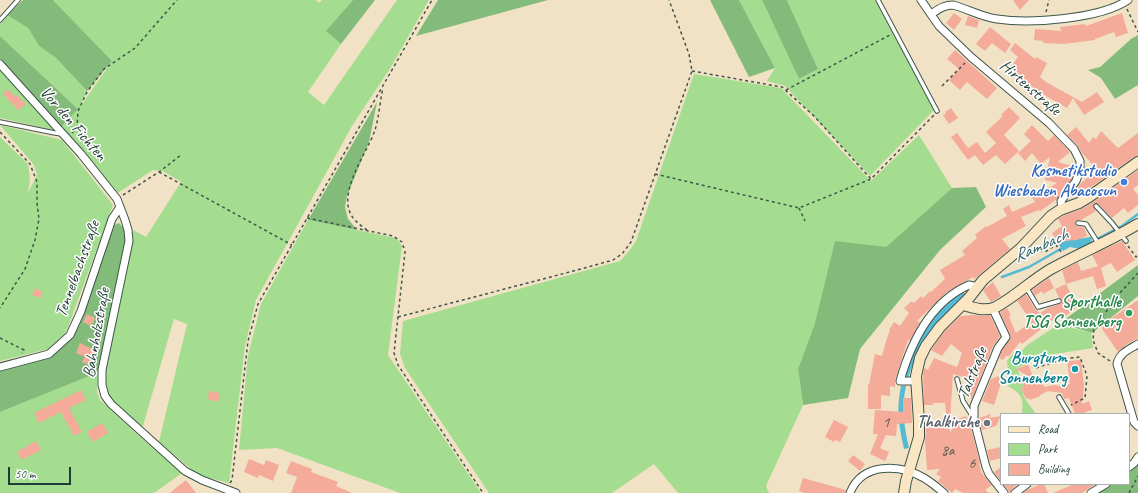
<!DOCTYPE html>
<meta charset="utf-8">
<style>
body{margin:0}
#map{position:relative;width:1138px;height:493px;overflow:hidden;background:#f1e2c6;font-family:Caveat,sans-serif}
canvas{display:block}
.legend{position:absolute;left:1000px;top:413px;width:130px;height:72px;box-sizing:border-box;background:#fff;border:1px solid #a5b1ae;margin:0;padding:5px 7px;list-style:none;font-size:12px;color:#1f3d34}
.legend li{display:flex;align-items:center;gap:8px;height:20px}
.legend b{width:20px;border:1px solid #a5b1ae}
.scale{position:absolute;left:8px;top:467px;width:63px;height:18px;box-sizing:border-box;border:2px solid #1f3d34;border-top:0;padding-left:5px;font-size:12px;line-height:14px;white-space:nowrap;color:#1f3d34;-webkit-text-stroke:3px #fff;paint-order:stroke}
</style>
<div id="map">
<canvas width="1138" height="493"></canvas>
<ul class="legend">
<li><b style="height:5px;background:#fbe6c4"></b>Road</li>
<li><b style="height:11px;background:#a4dd8f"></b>Park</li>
<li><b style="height:11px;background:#f4ab99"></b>Building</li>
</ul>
<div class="scale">50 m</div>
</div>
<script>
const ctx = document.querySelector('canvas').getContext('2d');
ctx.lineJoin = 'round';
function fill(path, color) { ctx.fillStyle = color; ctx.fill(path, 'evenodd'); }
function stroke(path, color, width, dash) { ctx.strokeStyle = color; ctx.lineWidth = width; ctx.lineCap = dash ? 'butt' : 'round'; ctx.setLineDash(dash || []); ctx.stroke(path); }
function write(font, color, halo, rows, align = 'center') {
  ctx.font = font + ' Caveat,sans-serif'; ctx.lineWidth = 3; ctx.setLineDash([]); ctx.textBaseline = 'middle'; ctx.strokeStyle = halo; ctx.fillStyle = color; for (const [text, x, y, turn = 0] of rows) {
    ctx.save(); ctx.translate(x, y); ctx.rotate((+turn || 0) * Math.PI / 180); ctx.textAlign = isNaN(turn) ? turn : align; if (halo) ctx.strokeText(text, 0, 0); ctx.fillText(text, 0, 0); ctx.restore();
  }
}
const green = new Path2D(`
 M53 0H316L319 3 322 0H353L327 31 341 44 308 92 324 105 397 0H429L391 67 352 126 256 300 245 346 229 483 198 475 159 442 187 324 174 319 142 429 107 396 104 384V371L123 283 133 230 146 237 181 182 163 171 153 170 116 194 60 128 78 109 0 36V23L7 15 28 28 39 46 56 58 87 91 80 107 112 61Z
 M739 0H762L799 79 818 69 787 0H875L934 110 870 176 785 86 767 81 775 68Z
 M0 66 54 130 0 118Z
 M694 74 781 88 871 181 919 135 952 188 886 247 815 323 798 369 803 405 766 486 769 493H678L654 464 612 493H489L405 368 400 354 403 321 620 261 629 251 636 241Z
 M0 125 62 140 113 205 68 327 65 333 48 349 0 361V137L28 164 30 179 28 193 37 175 34 165Z
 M308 220 396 238 402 246 388 355 481 493H400L277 448 239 450 248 355 261 304Z
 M1059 324 1091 333 1093 348 1036 357 1029 363 1017 368 1024 387 1021 388 1025 399 1036 414H1022C1024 399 1022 394 1008 386V371L1007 361 1013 353 1017 356 1026 346Z
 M97 373V391L100 400 140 437 182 473 154 493H0V412Z`);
const forest = new Path2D(`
 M23 0H53L112 61 87 91 56 58 39 46 28 28 7 15Z
 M353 0H375L341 44 326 31Z
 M438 0H548L416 36Z
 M710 0H739L775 68 749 77Z
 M762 0H787L818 69 799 79Z
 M1138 35V85L1115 99 1101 78 1088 70 1100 67 1131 39Z
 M0 36 78 109 60 128 0 59Z
 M377 102 369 142 347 196 345 207 348 219 357 230 308 220Z
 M976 187 986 207 940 250 860 349 848 398 803 405 798 369 815 323 835 241 886 247 952 188Z
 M119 223 125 230 126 244 97 373 0 412V368L51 355 72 337 112 226Z
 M1138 265V296L1092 333 1060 323Z
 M1138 460V493H1100L1099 490 1107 484H1129V468Z`);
const water = new Path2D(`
 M1091 237 1092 243 1080 249 1070 247 1063 251 1059 245 1064 241Z
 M963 291 966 296 927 336 916 355 908 378 902 377 920 335 938 311 949 300Z
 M901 386H906C901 409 904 425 909 448L904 449C899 425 896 411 901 386Z`);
const stream = new Path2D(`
 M1099 238 1122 226 1138 214
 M1002 277 1029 267 1064 247`);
const building = new Path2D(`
 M1013 0H1029L1020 10Z
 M954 13 962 19 954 30 946 23Z
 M1122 13 1128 33 1116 37 1114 32 1095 39V40L1064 44 1043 43V41L1034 40 1035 29 1061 31 1060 27 1085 24 1086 26Z
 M968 16 979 20 977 28 965 25Z
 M990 27 1011 44 1005 53 992 43 985 51 976 44Z
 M1015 43 1035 59 1036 57 1047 63 1040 77 1046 82 1082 102 1097 92 1104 102 1084 115 1073 98 1067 108 1044 95H1045L1027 83 1028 82 1010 68 1018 57 1010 50Z
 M955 50 997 88 987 99 967 82 960 90 949 80 959 69 947 59Z
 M7 89 15 96 17 95 26 104 18 110 3 94Z
 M1009 107 1020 118 1004 135 1019 151 1005 164 996 155 983 165 975 155 968 160 951 137 957 133 968 148 977 142 985 153 996 143 986 132 1003 116 1001 115Z
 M951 108 958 118 949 124 943 115 946 114 945 112Z
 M1032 125 1048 141 1054 135 1070 152 1058 162 1075 167 1072 179 1057 199 1049 205 1040 211 1039 210 1021 217 1026 226 1002 239 1010 249 978 276 974 279 973 277 947 292 917 321 920 322 910 341 908 340 895 380V387L890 386V396L881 395V409H868V384L869 385 875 354 882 356 886 341 890 330H889L894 322 900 326 909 313 904 308 912 301 914 303 921 296 923 298 930 291 931 292 945 279 940 270 965 255 962 251 977 238 975 235 986 226 987 227 1007 216 1003 209 1009 205 1012 212 1035 202 1032 197 1057 183 1045 180 1050 157 1041 164 1032 153 1025 161 1018 153 1031 141 1024 134Z
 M1076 127 1089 143 1093 137 1096 139 1101 131 1118 148 1138 133V156L1134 157 1081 194 1078 187 1081 183 1095 172 1100 173 1081 152 1078 146 1067 135Z
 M1138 170V185L1133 189 1138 195V205L1128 213 1124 208 1112 218 1098 204 1095 203 1093 206 1096 211 1081 220H1077L1075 222 1076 226 1084 227 1087 236 1077 240 1064 241 1059 245 1052 233 1062 226 1058 219 1063 216 1082 209 1092 203Z
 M1122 241 1135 260 1117 272 1111 263 1101 268 1106 286 1097 289 1093 276 1066 284 1062 270 1078 262 1081 271 1098 266 1092 255Z
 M1049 278 1054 288 1043 294 1042 291 1035 296 1032 290Z
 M993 282 1001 296 991 302 983 290Z
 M1066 284 1077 307 1063 318 1060 314 1022 344 1020 342 1009 356H1006L1003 360 999 358 1002 350 1011 337 1000 312 1007 308 1011 315 1009 317 1016 333 1028 324 1027 322 1030 319 1017 301 1026 294 1035 309 1040 313 1048 308 1062 303V300L1059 298 1055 289Z
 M35 288 43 292 40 298 32 295Z
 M1138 300V338L1126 345 1118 352 1100 326Z
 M87 314 95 318 91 326 83 322Z
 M974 315 983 316 990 315 1000 336 993 346 972 398 965 396 964 393 969 379 953 374 950 420H947L945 403H933V405H924L923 376 924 368 928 370 934 358 957 367 962 353 951 344 942 356 931 350 944 332 960 316Z
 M80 343 96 351 89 365 82 362 85 357 76 353Z
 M1081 360 1084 386 1082 404 1089 401 1092 410 1080 414H1075L1069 398 1064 399 1062 393 1048 391 1040 395V396L1030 400 1029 398 1026 399 1021 388 1024 387 1021 379 1035 383 1036 385 1041 383 1045 387 1054 385 1060 386 1070 384 1067 361Z
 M1028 364 1035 381 1016 369Z
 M1004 374 994 405 982 401 991 379Z
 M81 390 86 400 69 408 82 432 74 436 61 412 39 423 34 413Z
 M209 391 220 393 218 402 208 399Z
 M903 398H911L912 423 897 424 896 436 886 435 880 448 889 452 885 461 870 454 878 434H873L875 410 903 412Z
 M991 414 989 418 1001 416 996 426 982 430 979 418Z
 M966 416 968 421H969L980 463H979L981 472 992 485 985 490 989 493H963L955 489 952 493 938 481 941 477 936 474 940 469 927 470 925 441 926 428 950 426V434L955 420Z
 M834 420 848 427 840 442 835 440 834 442 825 437Z
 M102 423 108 433 93 442 87 432Z
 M36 441 41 450 22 460 17 452Z
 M1001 447V458L990 461 987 450Z
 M853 455 865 464 860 471 848 461Z
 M249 459 264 465 266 460 279 465 273 481 259 475 258 478 244 472Z
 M291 461 312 469 311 472 338 482 336 486 352 493H291L297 477 286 473Z
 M1001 467V479L1000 480 994 472Z
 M803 478 846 490 845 493H804L799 491Z
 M186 480 196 493H170L177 487Z
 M1003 484H1016L1017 485 1012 489 1010 493H1009L1008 490Z
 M1041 484H1044L1048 493H1023L1027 490Z
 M1074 484H1096L1082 493H1053Z`);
const path = new Path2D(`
 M1127 9 1138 32
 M1046 12 1049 0
 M692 71 782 87 815 117 871 179
 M942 86 965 63
 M786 90 890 35
 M0 132 30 164 37 182V203L39 219 35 240 25 269 0 308
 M72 133 77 127 78 111 87 92 104 69 135 48 177 0
 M159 172 292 245
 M655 174 799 208 871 179 934 115
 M123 195 159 172 181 155
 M799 208 805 221
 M307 218 393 236 402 242 405 252 394 353 398 365 483 493
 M367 230C363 227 358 224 355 220 333 197 367 154 375 130 379 117 380 101 383 88
 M1128 246 1136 257 1138 255
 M1034 249 1045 252 1056 245 1062 253
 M398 317 581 269 613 260 622 254 631 242 692 71 689 54 669 0
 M0 338 24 350 22 353
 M1110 361 1098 353 1093 340 1094 329 1100 320 1119 294 1138 273
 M1036 368 1063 359 1080 357 1087 376 1085 398 1071 405
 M230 483 232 480 248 341 258 304 432 0
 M1129 493 1138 476`);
const service = new Path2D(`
 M878 0 937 111
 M0 20 18 0
 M0 122 55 133 62 134
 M1096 206 1112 223 1126 241
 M1078 223 1086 224 1098 243
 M1026 287 1038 307 1059 301
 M957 379 963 401 973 417
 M1059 397 1069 414`);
const minor = new Path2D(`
 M921 0 939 26 971 57 1049 123 1074 149 1080 161V170L1076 181 1061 201 1062 209
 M931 14C939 9 944 5 953 5 968 9 982 17 997 19 1030 24 1100 19 1128 0
 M0 64 81 154 117 199 125 220 128 230 129 241 102 370V385L105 396 111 404 122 414 185 471 202 480 236 493
 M993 309 1006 337 998 348 974 406V420L986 467 989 474 1004 493
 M1138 344C1130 349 1119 353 1117 364L1134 422 1138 426
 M0 367 49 354 70 335 81 311 112 219 120 207
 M916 381H900C911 342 930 302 969 285L978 287
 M1129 467 1134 463 1138 457
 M850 493C862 462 900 464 924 478 931 482 938 488 944 493
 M1015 493 1027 484
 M1091 493 1106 484`);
const secondary = new Path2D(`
 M963 305C975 308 984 312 996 307 1016 296 1032 280 1051 269 1080 253 1110 241 1138 224
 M904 493 906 481 919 437V422L916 376 920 358 926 346 940 327 969 298 983 280 1021 248 1051 216 1060 210 1079 203 1089 197 1138 162`);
const markers = [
 [1124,182,4,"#3f7fe0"],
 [1129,313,4,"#2e9e5b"],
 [1075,369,4,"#0f9aa8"],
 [987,423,4,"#6b7280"]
];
const numberNames = [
 ["1",886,423],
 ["8a",948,451],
 ["6",972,464]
];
const streetNames = [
 ["Hirtenstraße",1030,88,41],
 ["Vor den Fichten",73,124,49],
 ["Tennelbachstraße",78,269,-70],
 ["Bahnholzstraße",97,333,-80],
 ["Talstraße",973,373,-68]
];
const shopNames = [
 ["Kosmetikstudio",1116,172],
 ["Wiesbaden Abacosun",1116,192]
];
const leisureNames = [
 ["Sporthalle",1121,303],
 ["TSG Sonnenberg",1121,323]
];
const cultureNames = [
 ["Burgturm",1067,359],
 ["Sonnenberg",1067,379]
];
const worshipNames = [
 ["Thalkirche",979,423]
];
const waterNames = [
 ["Rambach",1041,246,-24]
];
fill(green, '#a4dd8f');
fill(forest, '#83bc7a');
fill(water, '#55bad3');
stroke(stream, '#55bad3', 2.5);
fill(building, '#f4ab99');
stroke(service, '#3e564a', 5.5);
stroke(minor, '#3e564a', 9);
stroke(secondary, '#3e564a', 12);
stroke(path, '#3e564a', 1.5, [3, 3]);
stroke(service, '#fff', 3.5);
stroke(minor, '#fff', 7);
stroke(secondary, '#fbe6c4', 10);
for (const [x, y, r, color] of markers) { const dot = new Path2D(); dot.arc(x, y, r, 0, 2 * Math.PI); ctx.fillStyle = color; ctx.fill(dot); stroke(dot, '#fff', 1.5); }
write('15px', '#54584d', null, numberNames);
write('17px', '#1f3d34', '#fff', streetNames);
write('bold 17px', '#366cbe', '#fff', shopNames, 'right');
write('bold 17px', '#27864d', '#fff', leisureNames, 'right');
write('bold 17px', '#0d838f', '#fff', cultureNames, 'right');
write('bold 17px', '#5b616d', '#fff', worshipNames, 'right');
write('italic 18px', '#2f6264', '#fff', waterNames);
</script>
